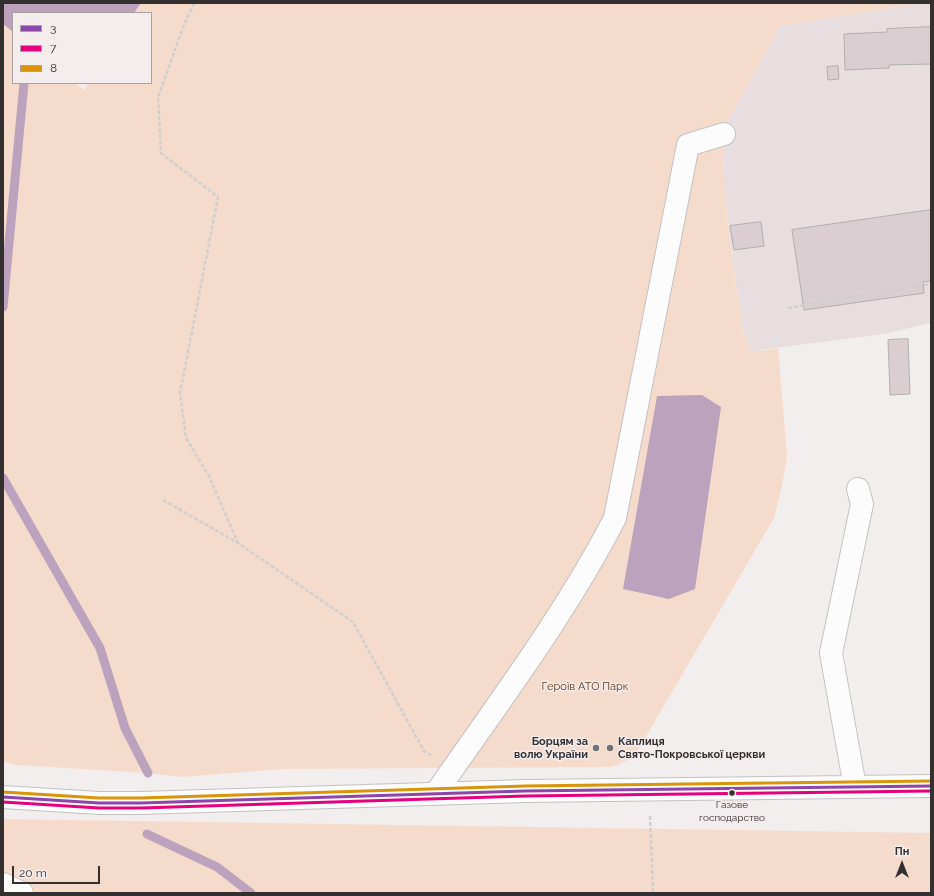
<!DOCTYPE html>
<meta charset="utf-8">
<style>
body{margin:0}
#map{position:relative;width:934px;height:896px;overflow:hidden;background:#f3eeee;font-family:Raleway,sans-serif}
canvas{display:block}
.frame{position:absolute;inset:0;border:4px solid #343030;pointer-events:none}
.legend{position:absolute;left:12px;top:12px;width:140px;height:72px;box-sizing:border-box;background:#f5eced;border:1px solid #a8a1a1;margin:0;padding:5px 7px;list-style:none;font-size:12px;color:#343030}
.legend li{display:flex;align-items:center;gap:8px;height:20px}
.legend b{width:20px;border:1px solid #a8a1a1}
.north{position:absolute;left:882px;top:844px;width:40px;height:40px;-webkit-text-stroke:3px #f5eced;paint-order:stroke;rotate:0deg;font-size:11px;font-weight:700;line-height:16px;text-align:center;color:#343030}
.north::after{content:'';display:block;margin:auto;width:14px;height:18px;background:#343030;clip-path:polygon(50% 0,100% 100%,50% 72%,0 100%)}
.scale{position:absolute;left:12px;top:866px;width:88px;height:18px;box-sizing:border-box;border:2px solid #343030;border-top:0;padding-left:5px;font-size:12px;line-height:14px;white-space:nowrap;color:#343030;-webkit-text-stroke:3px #f5eced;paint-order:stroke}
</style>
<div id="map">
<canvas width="934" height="896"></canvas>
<div class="frame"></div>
<ul class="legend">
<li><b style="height:5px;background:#8e44ad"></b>3</li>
<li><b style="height:5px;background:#e5007d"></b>7</li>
<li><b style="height:5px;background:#da9407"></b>8</li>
</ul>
<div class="north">Пн</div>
<div class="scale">20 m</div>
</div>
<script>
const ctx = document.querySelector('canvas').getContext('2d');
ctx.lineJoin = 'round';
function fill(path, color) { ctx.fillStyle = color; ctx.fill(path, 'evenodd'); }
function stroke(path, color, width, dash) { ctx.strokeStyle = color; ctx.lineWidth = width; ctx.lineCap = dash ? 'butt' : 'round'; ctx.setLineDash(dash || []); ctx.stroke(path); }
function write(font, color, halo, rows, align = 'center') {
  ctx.font = font + ' Raleway,sans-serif'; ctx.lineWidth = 3; ctx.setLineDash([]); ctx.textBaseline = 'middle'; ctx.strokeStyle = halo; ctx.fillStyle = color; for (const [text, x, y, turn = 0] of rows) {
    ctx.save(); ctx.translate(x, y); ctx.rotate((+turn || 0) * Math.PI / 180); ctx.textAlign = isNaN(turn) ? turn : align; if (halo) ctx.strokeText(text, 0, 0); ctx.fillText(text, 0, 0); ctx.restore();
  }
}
const built = new Path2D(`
 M921 3H931V323L884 334 767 349 751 353 743 331 731 251 724 183 723 152 727 122 734 107 779 26Z`);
const green = new Path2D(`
 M141 3H921L780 26 727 122 723 152 724 183 731 251 743 331 751 353 778 348 787 456 782 486 774 518 638 750 628 760 612 767 282 769 182 777 148 773 17 765 3 762V24L13 32V83H75L84 90 88 83H151V13H134Z
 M3 819 931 833V893H3Z`);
const water = new Path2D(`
 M3 3H141L134 13H13V32L3 24Z
 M702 395 721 407 695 589 669 599 623 589 657 396Z`);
const stream = new Path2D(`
 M3 307 24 83
 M3 478 100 648 125 728 148 773
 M147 834 217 867 251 893`);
const building = new Path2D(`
 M931 27V64L889 65V68L845 70 844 34 887 32V29Z
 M838 66 839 79 828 80 827 67Z
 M931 210V281L923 282 924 293 804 310 792 230Z
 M761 222 764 246 734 250 730 226Z
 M908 339 910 394 890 395 888 340Z
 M606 748a4 4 0 1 1 8 0a4 4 0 1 1-8 0Z`);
const path = new Path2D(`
 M194 3 184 25 158 97 161 153 218 197 180 393 186 438 209 476 238 543
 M788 308 931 284
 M163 500 238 543 353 622 424 751 431 755
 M650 816 653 893`);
const minor = new Path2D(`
 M855 787 831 653 862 504 858 489
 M436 793C498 703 565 615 615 518L688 145 724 134
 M3 797 99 803H141L525 791 931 786
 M3 884 22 893`);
const bus1 = new Path2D(`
 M3 797 99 803H141L525 791 931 786`);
const bus2 = new Path2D(`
 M3 802 99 808H141L525 796 931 791`);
const bus3 = new Path2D(`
 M3 792 99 798H141L525 786 931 781`);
const markers = [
 [596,748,4,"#777272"],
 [610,748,4,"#777272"],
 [732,793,3.5,"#343030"]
];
const busNames = [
 ["Газове",732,805],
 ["господарство",732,818]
];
const parkNames = [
 ["Героїв АТО Парк",585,687]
];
const poiNames = [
 ["Борцям за",588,742],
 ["волю України",588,755],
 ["Каплиця",618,742,"left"],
 ["Свято-Покровської церкви",618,755,"left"]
];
fill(built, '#e9dedf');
fill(green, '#f5dbcc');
fill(water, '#bca2bd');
stroke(stream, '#bca2bd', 9);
fill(building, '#daced3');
stroke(building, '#b2afaf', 1);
stroke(minor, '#c5c1c1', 24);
stroke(path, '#d0cfcf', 2.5, [4, 2]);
stroke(minor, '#fdfcfc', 22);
stroke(bus1, '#8e44ad', 3);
stroke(bus2, '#e5007d', 3);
stroke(bus3, '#da9407', 3);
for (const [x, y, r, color] of markers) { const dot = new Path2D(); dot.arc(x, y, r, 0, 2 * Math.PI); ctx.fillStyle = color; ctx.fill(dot); stroke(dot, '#f5eced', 1.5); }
write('10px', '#343030', '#f5eced', busNames);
write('11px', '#613512', '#f5eced', parkNames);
write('bold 11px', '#343030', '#f5eced', poiNames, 'right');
</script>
